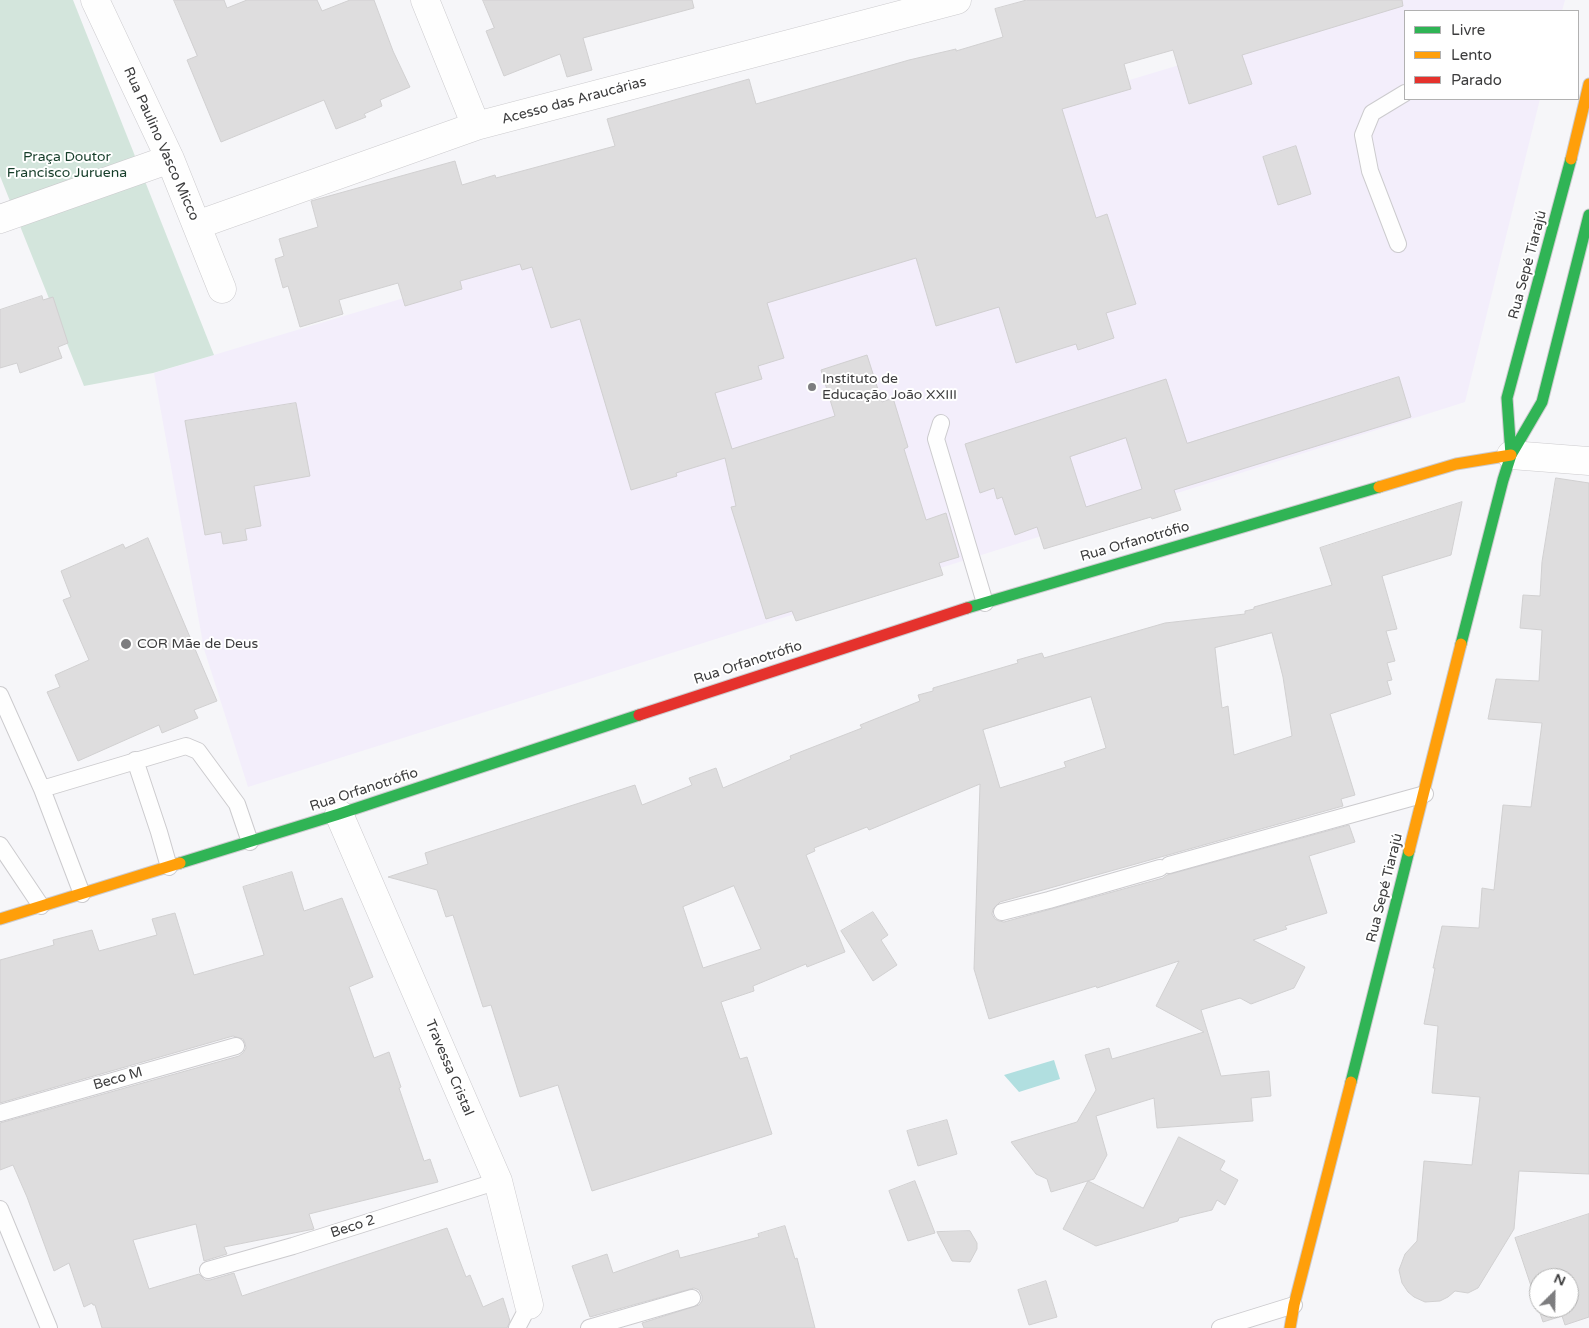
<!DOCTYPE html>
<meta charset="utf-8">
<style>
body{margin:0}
#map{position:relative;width:1589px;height:1328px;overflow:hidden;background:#f6f6f9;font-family:"Varela Round",sans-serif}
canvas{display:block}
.legend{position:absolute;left:1404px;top:10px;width:175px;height:90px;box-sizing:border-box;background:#fff;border:1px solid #b1b1b1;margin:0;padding:6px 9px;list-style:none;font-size:15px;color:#3c3c3d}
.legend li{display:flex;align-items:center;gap:10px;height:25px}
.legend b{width:25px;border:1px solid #b1b1b1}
.north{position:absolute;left:1529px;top:1268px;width:50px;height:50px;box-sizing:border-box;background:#fff;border:1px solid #b1b1b1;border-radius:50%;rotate:23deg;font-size:14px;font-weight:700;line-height:20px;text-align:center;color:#3c3c3d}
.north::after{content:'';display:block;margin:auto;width:18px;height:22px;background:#7d7d7f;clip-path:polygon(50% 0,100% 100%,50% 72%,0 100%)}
</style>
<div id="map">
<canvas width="1589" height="1328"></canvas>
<ul class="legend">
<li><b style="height:6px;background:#30b455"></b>Livre</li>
<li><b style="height:6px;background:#ff9f0a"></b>Lento</li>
<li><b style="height:6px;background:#e5322d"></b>Parado</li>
</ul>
<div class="north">N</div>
</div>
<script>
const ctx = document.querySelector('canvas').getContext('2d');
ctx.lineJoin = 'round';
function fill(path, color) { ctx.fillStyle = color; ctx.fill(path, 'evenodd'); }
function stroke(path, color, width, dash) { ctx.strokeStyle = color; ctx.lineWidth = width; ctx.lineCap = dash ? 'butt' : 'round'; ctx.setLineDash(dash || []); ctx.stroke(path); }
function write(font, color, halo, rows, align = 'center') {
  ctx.font = font + ' "Varela Round",sans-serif'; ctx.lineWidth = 4; ctx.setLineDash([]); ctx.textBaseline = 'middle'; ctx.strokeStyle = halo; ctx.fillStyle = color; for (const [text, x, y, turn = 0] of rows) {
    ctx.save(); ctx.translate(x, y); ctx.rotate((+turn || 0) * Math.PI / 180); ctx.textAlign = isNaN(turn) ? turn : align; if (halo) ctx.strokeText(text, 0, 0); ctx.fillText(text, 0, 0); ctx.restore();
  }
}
const education = new Path2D(`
 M1396 0H1565L1562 11H1405V99H1540L1465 402 248 787 204 649 154 373Z`);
const green = new Path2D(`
 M0 0H73L214 355 153 373 84 386 0 176Z`);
const water = new Path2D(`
 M1054 1060 1060 1079 1019 1092 1004 1075Z`);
const building = new Path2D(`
 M174 0H224L227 8 247 0H317L322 11 350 0H374L393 51 410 87 380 100 382 106 364 114 366 117 336 129 324 100 221 142 187 60 197 56Z
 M483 0H692L694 8 583 38 592 70 567 77 560 54 504 76 486 31 494 28Z
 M1027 0H1402L1403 6 1242 55 1252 84 1189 104 1173 50 1124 64 1131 89 1062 109 1096 218 1107 214 1136 304 1106 313 1114 338 1078 350 1076 344 1016 363 999 307 936 326 916 258 767 303 784 358 758 366 762 379 715 393 732 449 835 416 821 370 867 355 882 402 893 398 908 447 904 449 926 520 946 513 959 557 939 563 943 575 796 621 792 611 766 619 731 507 736 506 725 458 676 473 677 476 631 490 580 319 551 328 532 267 522 270 520 264 460 281 462 289 405 306 398 283 339 300 343 314 300 327 288 286 283 288 275 259 284 256 279 239 318 227 311 201 455 161 462 185 495 175 496 178 615 146 607 119 749 79 756 104 909 60 956 49V51L1003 37 995 9Z
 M1296 146 1311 194 1278 205 1263 157Z
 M42 296 43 300 53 297 68 343 58 347 62 358 20 373 17 363 0 368V310Z
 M1399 377 1411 417 1174 490 1181 510 1152 519 1151 517 1044 549 1037 527 1015 535 1002 497 997 499 994 488 980 493 965 444 1166 379 1187 443ZM1126 438 1142 489 1086 507 1070 457Z
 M296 403 310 476 254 486 261 526 245 529 247 540 223 544 221 532 205 535 185 421Z
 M1556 478 1589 483V1174L1519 1171 1514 1229 1478 1288 1468 1293 1455 1291 1448 1297 1440 1301 1425 1302 1414 1297 1408 1292 1402 1283 1399 1270 1405 1254 1417 1241 1424 1161 1472 1165 1480 1097 1432 1093 1438 1026 1424 1024 1435 968H1433L1442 926 1479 928 1482 888 1494 890 1503 805 1531 807 1542 723 1488 719 1496 679 1539 681 1542 630 1520 628 1523 595 1540 596 1542 562Z
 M1462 502 1451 555 1382 576 1397 629 1386 631 1395 661 1387 663 1392 680 1387 681 1391 694 1330 714 1355 795 1341 799 1343 806 1000 902 993 909 992 914 995 919 999 921 1004 922 1163 878 1167 875 1349 825 1355 842 1309 856 1327 913 1285 926 1287 929 1253 940 1305 967 1294 988 1251 1004 1240 998 1201 1010 1221 1076 1269 1071 1271 1096 1251 1098 1253 1121 1157 1128 1154 1098 1096 1116 1107 1155 1094 1179 1051 1192 1047 1179 1036 1174 1011 1142 1077 1122 1096 1090 1085 1055 1109 1048 1112 1059 1204 1032 1156 1006 1179 961 1097 988 1096 986 989 1019 974 969 980 784 869 830 867 827 814 848 815 851 806 855 845 952 807 967 806 964 753 986 754 991 721 1002 740 1059 747 1057 772 1134 592 1191 558 1085 520 1097 491 1005 483 1007 453 915 446 917 437 890 388 877 428 864 425 853 635 785 642 805 692 785 689 778 716 768 723 788 791 759 790 756 862 728 860 725 920 701 918 695 933 691V688L1018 663 1017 660 1042 653 1044 658 1165 623 1245 614V611L1254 609V607L1332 585 1320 548ZM1272 633 1283 677 1292 736 1234 755 1228 706 1222 708 1215 648ZM1091 697 1106 748 1064 762 1066 767 1000 788 983 730ZM734 886 761 949 703 968 683 907Z
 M148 538 217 701 194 710 198 718 162 733 159 725 78 761 47 692 60 687 55 675 89 660 63 600 71 597 61 571 123 544 125 548Z
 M292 872 304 911 342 898 373 977 349 987 374 1058 389 1052 401 1087 399 1088 424 1161 430 1159 438 1182 309 1214 314 1229 224 1247 227 1254 204 1261 196 1224 133 1240 149 1289 199 1274 205 1280H210L234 1273 242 1296 447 1228 466 1277 470 1275 483 1307 503 1298 510 1321 507 1328H102L95 1305H93L92 1303 84 1307 69 1263 54 1271 27 1197 13 1165 0 1170V1123L239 1056 243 1053 246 1048 245 1043 243 1039 233 1036 0 1103V960L54 945 53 940 92 930 99 951 157 935 152 919 175 913 194 975 264 955 243 887Z
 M873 912 888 935 881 940 897 965 873 981 841 931Z
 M947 1120 957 1154 918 1166 907 1131Z
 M1179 1137 1225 1161 1220 1170 1238 1180 1225 1205 1217 1200 1212 1210 1179 1218 1178 1221 1096 1246 1063 1229 1088 1181 1143 1208Z
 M915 1181 935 1233 908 1241 889 1191Z
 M1589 1214V1317L1565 1325 1562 1316 1543 1322 1515 1238ZM1539 1278H1569V1308H1539Z
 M785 1226 795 1259 797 1258 815 1328H644L642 1323 699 1305 702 1301V1296L699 1290 694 1288 590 1317 572 1266 607 1254 613 1273 678 1250 680 1258 759 1237 758 1234Z
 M970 1231 977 1243V1249L970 1262 952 1261 937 1232Z
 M1046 1281 1057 1317 1029 1325 1018 1290Z`);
const lane = new Path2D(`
 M1398 244 1370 171 1363 135 1372 113 1405 93
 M941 423 936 439 985 603
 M0 695 42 789 82 894
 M135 760 159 832 169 867
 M42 789 186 746 198 751 237 804 250 842
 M0 845 41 906
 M1169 865 1425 794
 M1002 912 1049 900 1160 868
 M0 1113 236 1046
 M0 1209 49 1328
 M208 1270 293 1246 498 1181
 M517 1328 529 1305
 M589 1328 692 1298
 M1220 1328 1294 1305`);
const street = new Path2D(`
 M95 0 170 159 222 289
 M425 0 476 126
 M0 219 170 159
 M197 225 476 126 957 0
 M1511 455 1589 461
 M339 814 498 1181 529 1305`);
const fast = new Path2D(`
 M1511 455 1507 398 1571 159
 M967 608 1379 487
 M1461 644 1503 480 1511 455 1542 402 1589 215
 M180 863 339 814 639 715
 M1351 1082 1409 851`);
const slow = new Path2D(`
 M1571 159 1589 84
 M1379 487 1456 464 1511 455
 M1409 851 1461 644
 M0 919 180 863
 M1290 1328 1294 1305 1351 1082`);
const jam = new Path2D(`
 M639 715 967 608`);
const markers = [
 [812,387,5,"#7d7d7f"],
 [126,644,6,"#7d7d7f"]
];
const streetNames = [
 ["Acesso das Araucárias",574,101,-15],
 ["Rua Paulino Vasco Micco",161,144,66],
 ["Rua Sepé Tiarajú",1528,265,-75],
 ["Rua Orfanotrófio",1135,542,-16],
 ["Rua Orfanotrófio",748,663,-18],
 ["Rua Orfanotrófio",364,790,-18],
 ["Rua Sepé Tiarajú",1385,888,-76],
 ["Travessa Cristal",449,1068,67],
 ["Beco M",118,1079,-16],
 ["Beco 2",353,1227,-18]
];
const parkNames = [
 ["Praça Doutor",67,157],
 ["Francisco Juruena",67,173]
];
const poiNames = [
 ["Instituto de",822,379],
 ["Educação João XXIII",822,395],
 ["COR Mãe de Deus",137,644]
];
fill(education, '#f3eefb');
fill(green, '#d3e5dc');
fill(water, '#b1dfe0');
fill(building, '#deddde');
stroke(building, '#d1d0d1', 1);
stroke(lane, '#cccbce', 18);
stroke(street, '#cccbce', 29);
stroke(fast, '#cccbce', 13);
stroke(slow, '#cccbce', 13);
stroke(jam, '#cccbce', 13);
stroke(lane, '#fefefe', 16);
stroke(street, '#fefefe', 28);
stroke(fast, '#30b455', 11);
stroke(slow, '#ff9f0a', 11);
stroke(jam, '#e5322d', 11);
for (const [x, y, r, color] of markers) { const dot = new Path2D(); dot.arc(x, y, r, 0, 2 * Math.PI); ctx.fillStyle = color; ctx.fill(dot); stroke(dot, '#fff', 2); }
write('14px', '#3c3c3d', '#fff', streetNames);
write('14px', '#153d29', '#fff', parkNames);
write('14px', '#3c3c3d', '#fff', poiNames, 'left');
</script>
